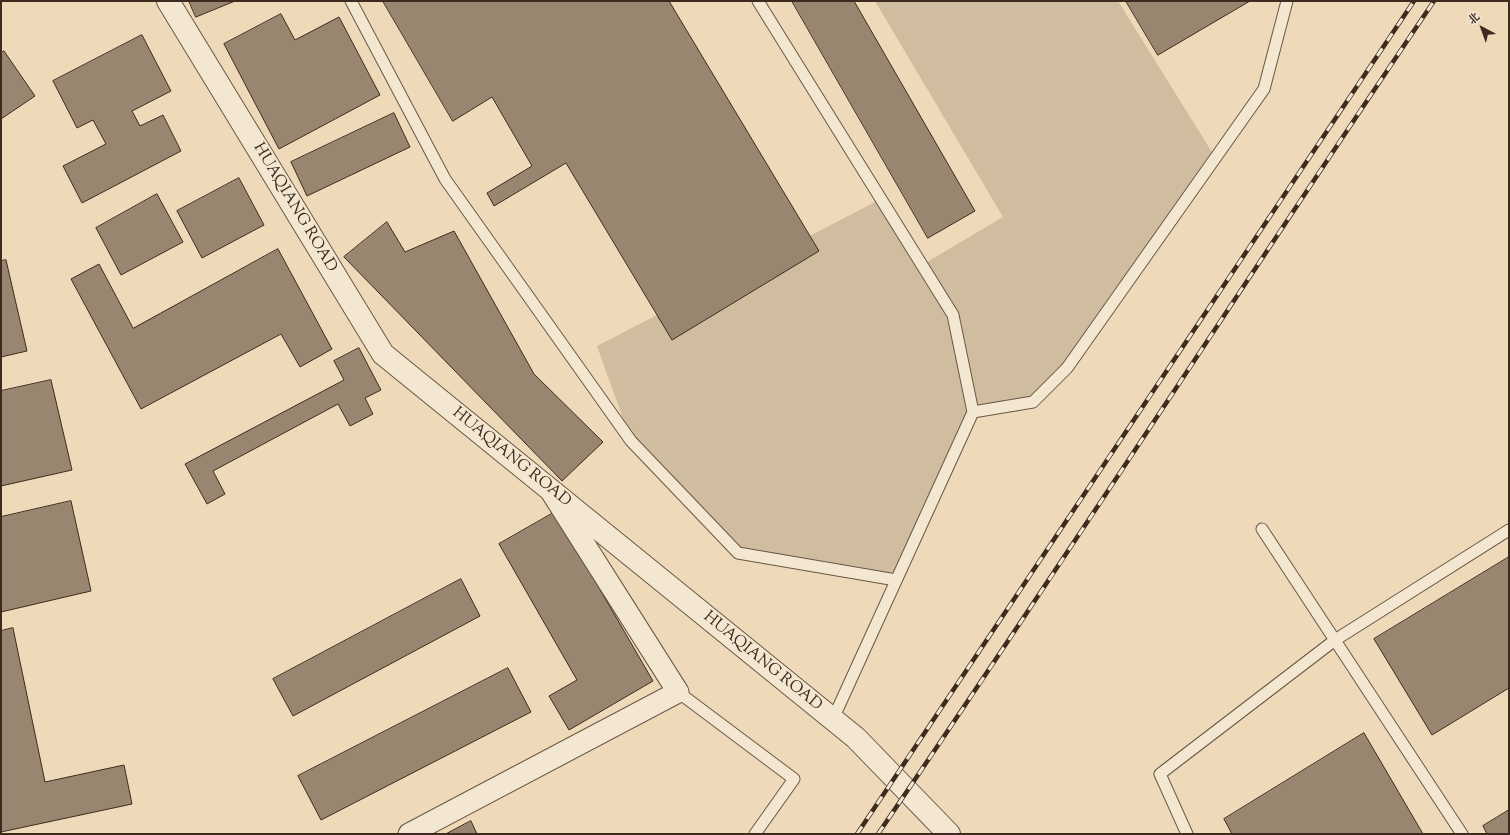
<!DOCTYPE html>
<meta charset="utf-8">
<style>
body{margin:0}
#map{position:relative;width:1510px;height:835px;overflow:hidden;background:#eedab9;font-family:"Sorts Mill Goudy","Noto Serif SC",serif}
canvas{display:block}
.frame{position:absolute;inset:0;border:2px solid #3d2b20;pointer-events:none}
.north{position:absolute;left:1462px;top:8px;width:40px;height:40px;-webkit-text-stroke:3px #f4e7d2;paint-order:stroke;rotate:319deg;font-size:11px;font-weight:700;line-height:16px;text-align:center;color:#3d2b20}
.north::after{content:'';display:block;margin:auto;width:14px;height:18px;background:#3d2b20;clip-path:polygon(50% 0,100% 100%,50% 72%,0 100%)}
</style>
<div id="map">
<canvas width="1510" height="835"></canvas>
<div class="frame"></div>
<div class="north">北</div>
</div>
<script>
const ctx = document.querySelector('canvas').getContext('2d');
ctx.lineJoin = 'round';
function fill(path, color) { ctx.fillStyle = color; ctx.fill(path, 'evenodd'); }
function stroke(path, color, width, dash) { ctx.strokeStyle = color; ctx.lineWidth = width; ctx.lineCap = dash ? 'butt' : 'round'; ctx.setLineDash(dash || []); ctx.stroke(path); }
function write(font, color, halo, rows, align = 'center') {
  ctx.font = font + ' "Sorts Mill Goudy",serif'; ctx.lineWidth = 4; ctx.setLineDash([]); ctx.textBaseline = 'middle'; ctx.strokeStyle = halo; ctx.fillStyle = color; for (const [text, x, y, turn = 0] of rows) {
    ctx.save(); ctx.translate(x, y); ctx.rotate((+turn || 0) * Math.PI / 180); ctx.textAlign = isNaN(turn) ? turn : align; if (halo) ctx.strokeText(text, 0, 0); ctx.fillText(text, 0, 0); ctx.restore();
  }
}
const green = new Path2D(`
 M875 1H1118L1215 157 1067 368 1033 402 973 412 896 580 738 553 631 441 597 346 881 199 922 265 1003 217Z`);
const building = new Path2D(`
 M189 1H235L196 17Z
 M383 1H669L819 251 672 340 566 163 494 206 487 193 532 166 492 97 453 121Z
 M792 1H854L975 211 928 238Z
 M1126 1H1250L1158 55Z
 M281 14 295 40 339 17 380 95 279 149 224 44Z
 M142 35 171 91 132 111 140 126 163 115 181 151 82 203 63 166 106 144 93 120 77 128 53 81Z
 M4 51 35 96 1 119V53Z
 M394 113 410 147 307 196 291 162Z
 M239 178 264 225 202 258 177 211Z
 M157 194 183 242 121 275 96 228Z
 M387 222 405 252 454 231 534 374 603 442 562 481 344 257Z
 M278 249 332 349 300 367 281 334 141 409 71 279 99 264 133 328Z
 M6 260 27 351 1 357V261Z
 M359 348 381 390 365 398 373 414 350 426 338 404 213 471 225 494 207 504 185 464 344 380 334 361Z
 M51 380 72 470 1 486V391Z
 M71 501 91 591 1 612V517Z
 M555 512 653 681 569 730 549 696 577 680 499 544Z
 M1509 557V688L1432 735 1374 639Z
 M461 579 480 616 293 716 273 679Z
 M13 628 45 782 124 765 132 804 1 832V631Z
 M508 668 531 712 321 820 298 776Z
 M1364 733 1423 834H1232L1224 819Z
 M1509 810V834H1487L1483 826Z
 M471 821 477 834H446Z`);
const service = new Path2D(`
 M351 1 445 179 631 441 738 553 896 580
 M758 1 953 315 973 412 833 719
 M973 412 1033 402 1067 368 1264 89 1287 1
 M1262 529 1462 834
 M678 692 794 779 755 834
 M1187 834 1160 774 1335 640 1509 530`);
const minor = new Path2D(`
 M409 834 678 692 552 493`);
const tertiary = new Path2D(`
 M168 1 383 354 856 738 949 834`);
const rail = new Path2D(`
 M857 834 1414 1
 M878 834C1066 558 1247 278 1434 1`);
const streetNames = [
 ["HUAQIANG ROAD",294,208,59],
 ["HUAQIANG ROAD",511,458,39],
 ["HUAQIANG ROAD",762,662,39]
];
fill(green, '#d0bc9f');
fill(building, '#998670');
stroke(building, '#3d2b20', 1);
stroke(service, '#695746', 13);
stroke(minor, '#695746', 23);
stroke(tertiary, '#695746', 24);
stroke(service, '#f4e7d2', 11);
stroke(minor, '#f4e7d2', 21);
stroke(tertiary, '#f4e7d2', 22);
stroke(rail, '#3d2b20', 4.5);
stroke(rail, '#f4e7d2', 3, [9]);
write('16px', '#3d2b20', '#f4e7d2', streetNames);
</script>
